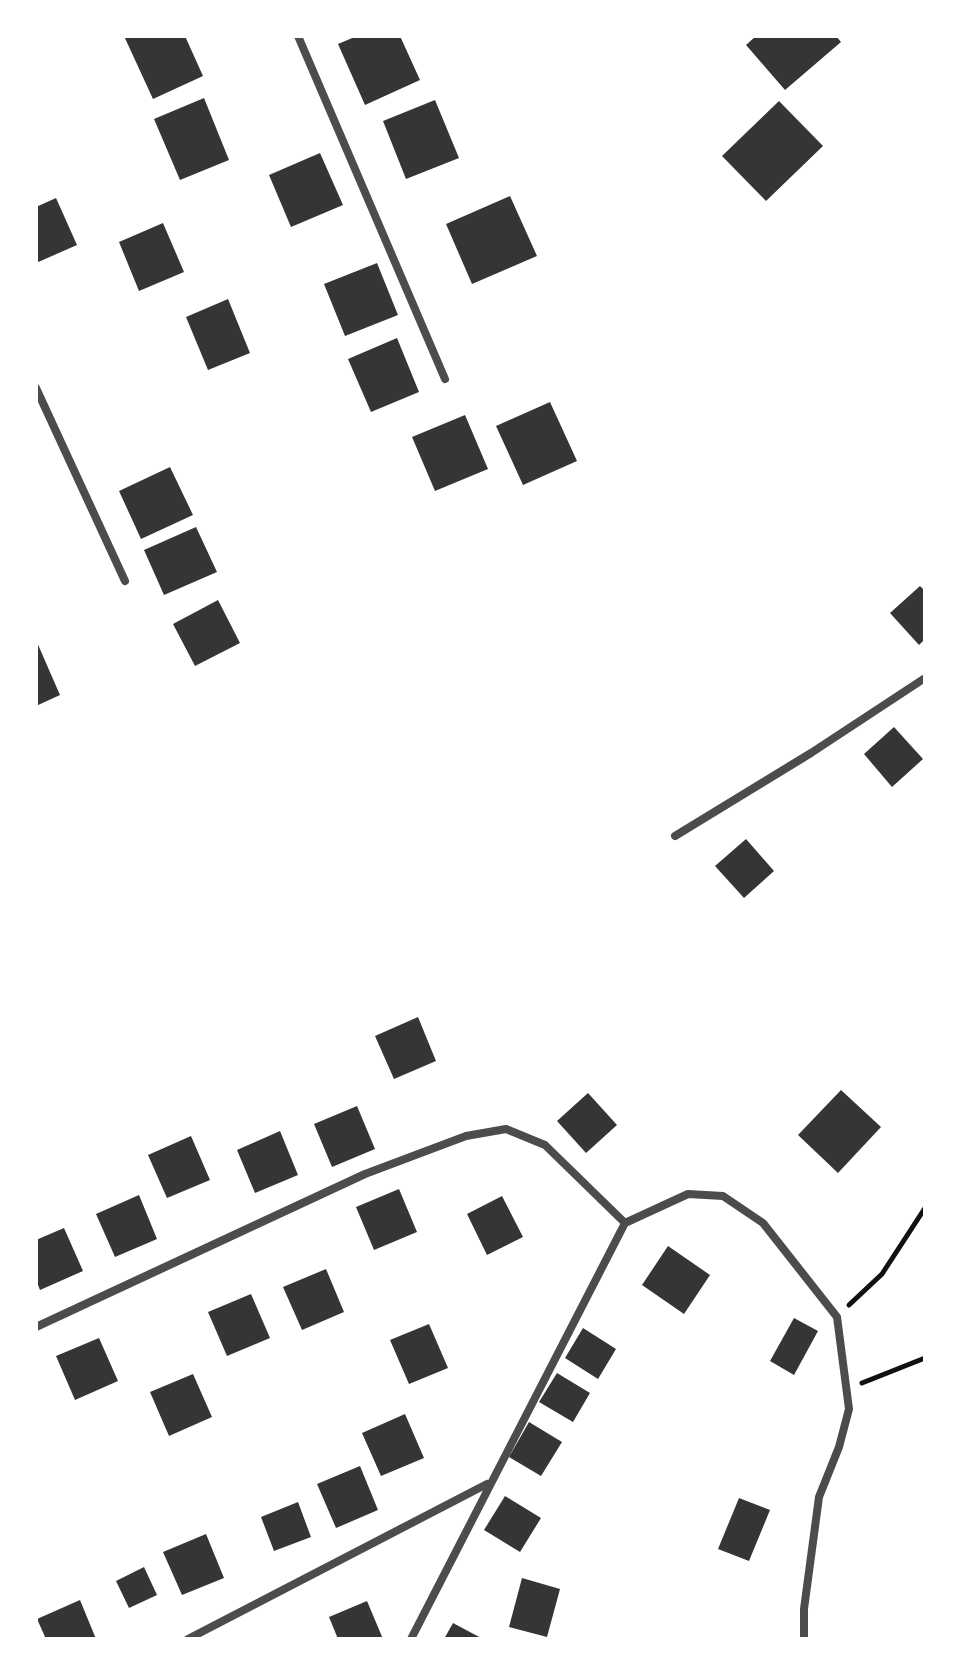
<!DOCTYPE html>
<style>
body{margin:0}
#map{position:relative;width:961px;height:1675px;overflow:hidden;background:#fff;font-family:"DejaVu Sans",sans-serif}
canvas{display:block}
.frame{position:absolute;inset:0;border:38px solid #fff;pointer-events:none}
</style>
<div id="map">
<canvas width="961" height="1675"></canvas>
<div class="frame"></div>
</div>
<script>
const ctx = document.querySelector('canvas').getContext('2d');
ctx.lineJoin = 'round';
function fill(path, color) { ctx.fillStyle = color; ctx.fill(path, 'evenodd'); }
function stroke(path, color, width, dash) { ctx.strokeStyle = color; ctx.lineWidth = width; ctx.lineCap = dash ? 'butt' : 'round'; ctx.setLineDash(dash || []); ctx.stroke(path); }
const building = new Path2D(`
 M124 36H185L203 76 153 99Z
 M357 36H400L420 80 365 105 338 44Z
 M756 36H836L841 42 785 90 746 45Z
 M204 98 229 160 180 180 154 119Z
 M435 100 459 158 406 179 383 121Z
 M779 101 823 146 766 201 722 156Z
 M320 153 343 205 291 227 269 175Z
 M510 196 537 256 472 284 446 224Z
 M56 198 77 245 36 263V207Z
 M163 223 184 272 139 291 119 242Z
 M377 263 398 315 345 336 324 284Z
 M228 299 250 353 208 370 186 317Z
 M397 338 419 392 371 412 348 359Z
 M550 402 577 461 523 485 496 426Z
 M465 415 488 469 435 491 412 437Z
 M170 467 193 515 141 539 119 491Z
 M196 527 217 572 164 595 144 550Z
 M920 586 925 591V639L919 645 890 613Z
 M218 600 240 643 195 666 173 624Z
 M36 640 60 695 36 706Z
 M894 727 923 759 892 787 864 754Z
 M746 839 774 871 744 898 715 866Z
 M418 1017 436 1061 394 1079 375 1036Z
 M841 1090 881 1127 838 1173 798 1135Z
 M588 1093 617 1125 586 1153 557 1121Z
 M357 1106 375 1149 332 1167 314 1124Z
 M280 1131 298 1175 255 1193 237 1150Z
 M191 1136 210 1180 167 1198 148 1155Z
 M399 1189 417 1232 374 1250 356 1207Z
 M139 1195 157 1239 115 1257 96 1214Z
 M502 1196 523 1237 487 1255 467 1214Z
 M64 1228 83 1271 40 1290 36 1280V1240Z
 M668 1246 710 1275 684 1314 642 1285Z
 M326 1269 344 1312 302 1330 283 1287Z
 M251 1294 270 1338 227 1356 208 1312Z
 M794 1318 818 1331 794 1375 770 1361Z
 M429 1324 448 1368 409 1384 390 1340Z
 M583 1328 616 1349 598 1379 565 1358Z
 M99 1338 118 1381 75 1400 56 1356Z
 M557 1373 590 1393 573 1422 539 1402Z
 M193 1374 212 1417 169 1436 150 1392Z
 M405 1414 424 1458 381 1476 362 1433Z
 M529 1422 562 1442 541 1476 509 1457Z
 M360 1466 378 1510 336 1528 317 1484Z
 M505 1496 541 1518 520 1552 484 1530Z
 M739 1498 770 1510 749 1561 718 1549Z
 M298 1502 311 1537 274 1551 261 1517Z
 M206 1534 224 1578 182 1595 163 1552Z
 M144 1567 157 1595 129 1608 116 1581Z
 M522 1578 560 1589 547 1637 509 1627Z
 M80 1600 96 1639H46L37 1619Z
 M367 1601 383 1639H338L329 1617Z
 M453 1623 483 1639H444Z`);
const path = new Path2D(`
 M849 1305 882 1274 925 1208
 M862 1383 925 1358`);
const minor = new Path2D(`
 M298 36 445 379
 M36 388 125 581
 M675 836 811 753 925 678
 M36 1327 365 1174 466 1136 506 1129 545 1145 625 1223
 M188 1639 487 1484
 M411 1639 625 1223 688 1194 723 1196 763 1223 837 1317 849 1409 839 1447 819 1497 804 1609V1639`);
fill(building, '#353535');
stroke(path, '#111', 5);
stroke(minor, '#4c4c4c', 8);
</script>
